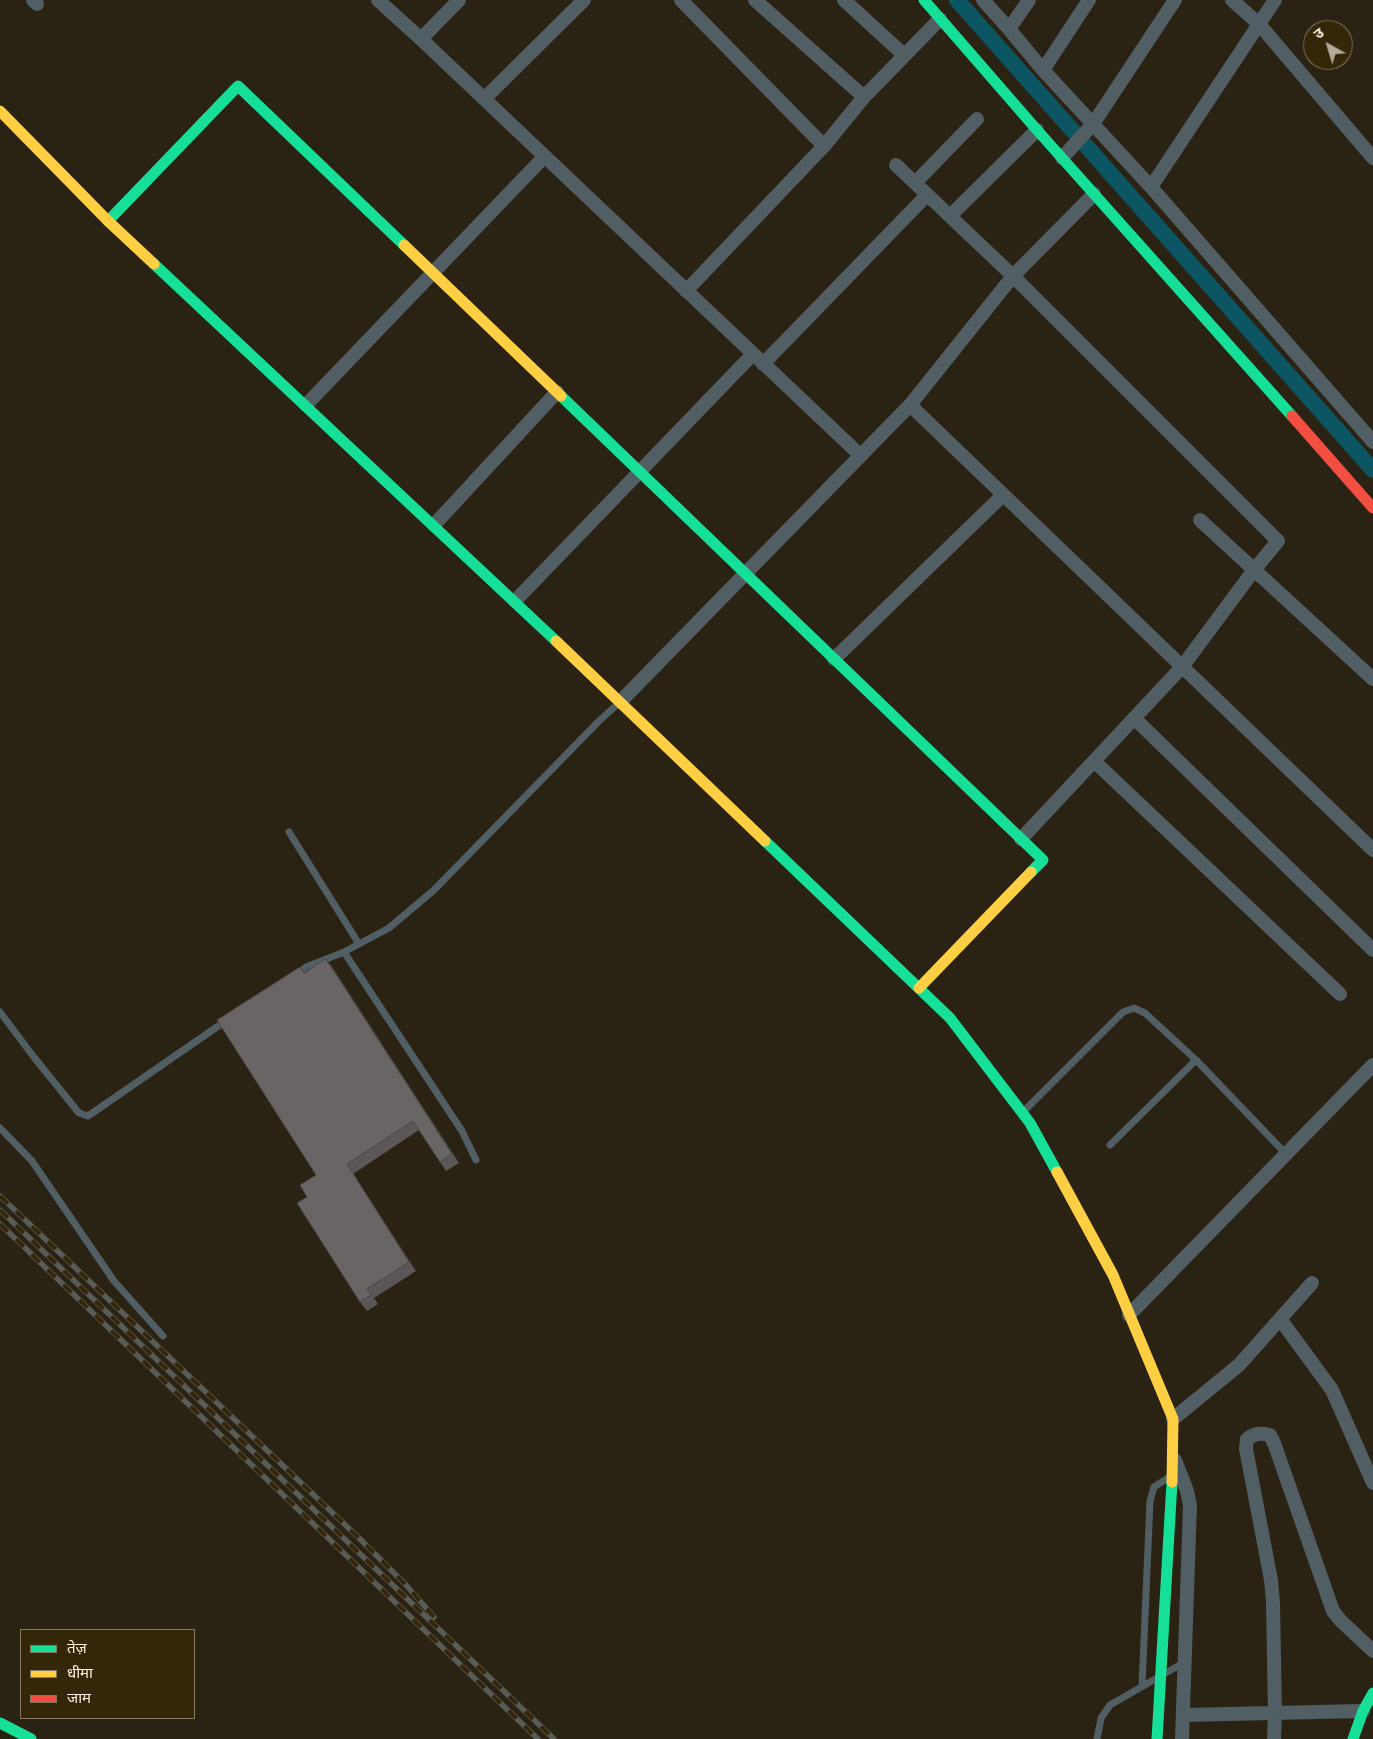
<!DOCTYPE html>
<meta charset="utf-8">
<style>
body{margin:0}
#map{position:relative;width:1373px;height:1739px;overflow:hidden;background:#2a2212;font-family:Karla,"Noto Sans Devanagari",sans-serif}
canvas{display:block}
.legend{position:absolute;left:20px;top:1629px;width:175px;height:90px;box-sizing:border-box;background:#342608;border:1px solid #847860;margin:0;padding:6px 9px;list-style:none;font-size:15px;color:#fdf4e3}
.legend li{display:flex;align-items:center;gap:10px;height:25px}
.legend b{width:25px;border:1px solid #847860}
.north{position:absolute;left:1303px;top:20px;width:50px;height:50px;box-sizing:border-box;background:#342608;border:1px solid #847860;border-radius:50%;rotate:321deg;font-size:14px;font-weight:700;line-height:20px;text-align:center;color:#fdf4e3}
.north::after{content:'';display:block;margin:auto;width:18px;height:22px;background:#b3aa9a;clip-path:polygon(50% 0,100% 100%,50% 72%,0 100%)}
</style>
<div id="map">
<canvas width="1373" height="1739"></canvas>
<ul class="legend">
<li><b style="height:6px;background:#16e098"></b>तेज़</li>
<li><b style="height:6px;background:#ffcf43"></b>धीमा</li>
<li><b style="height:6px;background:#f24e42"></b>जाम</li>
</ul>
<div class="north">उ</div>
</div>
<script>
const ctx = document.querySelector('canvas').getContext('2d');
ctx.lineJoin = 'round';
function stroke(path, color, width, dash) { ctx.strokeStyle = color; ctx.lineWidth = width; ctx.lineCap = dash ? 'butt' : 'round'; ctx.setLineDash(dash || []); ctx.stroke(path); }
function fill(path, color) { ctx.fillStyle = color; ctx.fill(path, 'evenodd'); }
const canal = new Path2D(`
 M957 0 1373 470`);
const lane = new Path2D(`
 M289 832 359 944
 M344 952 462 1131 476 1160
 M294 976 306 967 344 952 389 928 434 890 599 721 620 702
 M0 1012 33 1056 79 1113 88 1116 227 1020
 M1023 1112 1123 1012 1134 1008 1145 1013 1196 1060 1286 1154
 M0 1128 32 1161 114 1281 163 1336
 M1110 1145 1196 1060
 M1142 1686 1150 1501 1154 1487 1171 1476
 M1097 1739 1101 1718 1110 1705 1185 1662`);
const street = new Path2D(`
 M33 0 37 4
 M378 0 421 39 860 455
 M681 0 824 146
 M755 0 864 97
 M844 0 904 55
 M983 0 1009 29 1043 70 1151 187 1373 442
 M1232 0 1259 24 1373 158
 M1009 29 1029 0
 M421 39 459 0
 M1043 70 1089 0
 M484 99 584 0
 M1062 158 1093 124 1175 0
 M896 165 1013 276 1278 541 1254 570 1182 667 1021 839
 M915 183 977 119
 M1151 187 1275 0
 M950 216 1037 130
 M686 291 824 146 864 97 940 19
 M763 364 927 195
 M306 405 544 157
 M910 405 1373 850
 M1200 520 1373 679
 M434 525 557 392
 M515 601 753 354
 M834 659 1003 495
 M620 702 910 405 1013 276 1094 194
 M1134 718 1373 950
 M1094 761 1340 994
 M1129 1315 1373 1065
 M1280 1319 1332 1390 1373 1483
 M1173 1419 1239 1365 1312 1283
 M1175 1460 1187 1491 1190 1505 1182 1739
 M1183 1715 1363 1711
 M1274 1739 1275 1714 1273 1603 1271 1580 1246 1449 1247 1439C1255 1433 1260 1433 1270 1435L1274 1443 1333 1611 1340 1620 1373 1651`);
const fast = new Path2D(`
 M924 0 1037 130 1292 416
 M108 221 238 86 404 245
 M154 264 556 641
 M561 396 1043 860 1031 872
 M765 841 950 1018 1030 1123 1057 1172
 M0 1723 31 1739
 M1157 1739 1172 1482
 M1353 1739 1363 1711 1373 1693`);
const slow = new Path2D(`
 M0 111 108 221 154 264
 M404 245 561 396
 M556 641 765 841
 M919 988 1031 872
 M1057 1172 1113 1275 1173 1419 1172 1482`);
const jam = new Path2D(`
 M1292 416 1373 508`);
const rail = new Path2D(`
 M0 1196 360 1539 406 1585 434 1617
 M0 1210 554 1739
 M0 1224 538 1739`);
const wall = new Path2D(`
 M326 959 459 1163 446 1171 419 1130 353 1174 416 1271 374 1298 378 1304 367 1311 360 1302 307 1197 316 1175 304 973Z`);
const shadedWall = new Path2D(`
 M326 959 333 968 459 1163 452 1154Z
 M347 1164 353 1174 416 1271 409 1262Z`);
const building = new Path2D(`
 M326 959 452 1154 440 1162 413 1121 347 1164 409 1262 367 1289 371 1295 360 1302 297 1203 307 1197 300 1185 316 1175 217 1020 300 967 304 973Z`);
stroke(canal, '#0c5562', 16);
stroke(lane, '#515e63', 7);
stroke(street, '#515e63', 14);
stroke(fast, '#16e098', 11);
stroke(slow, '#ffcf43', 11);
stroke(jam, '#f24e42', 11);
stroke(rail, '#595c56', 5.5);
stroke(rail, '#342608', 4, [11]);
fill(wall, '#5a5756');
fill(shadedWall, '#4a4746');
fill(building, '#696564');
stroke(building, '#4a4746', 1);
</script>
